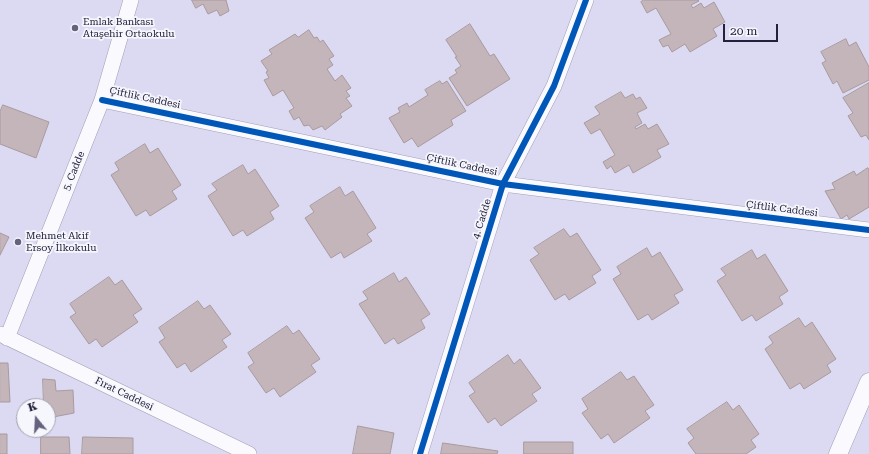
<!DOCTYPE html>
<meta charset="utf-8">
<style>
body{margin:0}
#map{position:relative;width:869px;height:454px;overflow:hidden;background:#dbdaf2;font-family:"Roboto Serif",serif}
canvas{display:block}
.north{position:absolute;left:16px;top:398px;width:40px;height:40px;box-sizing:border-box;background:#f6f6fd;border:1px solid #a2a1b0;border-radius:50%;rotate:342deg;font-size:11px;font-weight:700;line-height:16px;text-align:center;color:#24213c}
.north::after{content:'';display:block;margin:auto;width:14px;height:18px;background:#64627c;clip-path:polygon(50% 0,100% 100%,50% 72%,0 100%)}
.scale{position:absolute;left:723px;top:24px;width:55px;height:18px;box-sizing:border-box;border:2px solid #24213c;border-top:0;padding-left:5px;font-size:12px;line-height:14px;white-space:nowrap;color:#24213c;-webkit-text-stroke:3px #f6f6fd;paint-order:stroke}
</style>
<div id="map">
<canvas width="869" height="454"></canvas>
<div class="north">K</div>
<div class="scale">20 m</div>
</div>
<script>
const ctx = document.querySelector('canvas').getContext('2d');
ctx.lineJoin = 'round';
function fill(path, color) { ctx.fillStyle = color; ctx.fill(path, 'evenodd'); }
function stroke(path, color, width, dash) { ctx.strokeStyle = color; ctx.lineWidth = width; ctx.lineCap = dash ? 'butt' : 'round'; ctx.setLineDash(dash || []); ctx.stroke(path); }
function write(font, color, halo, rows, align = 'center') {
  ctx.font = font + ' "Roboto Serif",serif'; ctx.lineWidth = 3.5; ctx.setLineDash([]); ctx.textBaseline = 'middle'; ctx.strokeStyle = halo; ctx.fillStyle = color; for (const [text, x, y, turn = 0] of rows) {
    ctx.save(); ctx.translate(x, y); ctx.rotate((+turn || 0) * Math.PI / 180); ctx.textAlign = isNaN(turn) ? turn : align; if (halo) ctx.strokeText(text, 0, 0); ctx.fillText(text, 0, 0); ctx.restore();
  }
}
const building = new Path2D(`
 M192 0H226L229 11 220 16 217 10 208 14 203 4 196 8Z
 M644 0H698L699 1 691 5 693 8 701 3 704 8 714 2 725 22 713 29 717 36 690 52 685 44 672 52 668 45 663 47 659 40 671 34 656 8 647 13 641 2Z
 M470 24 490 56 494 54 510 79 467 106 449 78 457 73 455 70 461 66 455 57H457L446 40Z
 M309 30 314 38 317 37 320 42 323 40 334 56 329 59 333 65 327 69 335 81 342 75 351 88 346 91 350 96 346 98 352 106 340 114 342 117 325 130 322 126 313 130 309 125 304 126 299 117 294 120 289 111 294 108 283 90 273 96 264 80 269 78 266 72 268 71 261 61 272 54 269 50 295 34 298 37Z
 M846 39 849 46 856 42 869 67V80L843 93 837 81 833 84 822 63 826 61 821 52Z
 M440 81 442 84 447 81 466 111 451 120 453 125 418 147 412 138 404 143 389 118 400 112 398 108 407 103 409 107 428 95 425 90Z
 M869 83V140L866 135 861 137 848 116 853 113 843 98Z
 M621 92 625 98 633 94 636 99 640 97 647 108 637 113 642 123 635 127 636 129 645 124 648 129 657 124 669 144 657 150 661 157 633 173 629 165 615 173 611 166 607 169 603 162 615 155 600 129 591 134 584 123 600 114 595 107Z
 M3 105 49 122 36 158 0 144V112Z
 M145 144 150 153 158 148 181 185 172 191 177 199 150 216 146 210 136 216 111 175 119 170 115 163Z
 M243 165 248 174 255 169 279 206 270 212 274 219 247 236 243 230 233 236 208 196 217 190 212 184Z
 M868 168 869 170V207L849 219 847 215 841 219 825 191 835 189 832 183 854 171 856 175Z
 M340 187 345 196 353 191 376 228 367 234 372 241 344 258 341 252 331 258 305 218 314 212 310 206Z
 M564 229 570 237 577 233 601 270 592 276 596 283 569 300 565 294 555 300 530 260 539 254 534 248Z
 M0 233 9 237 0 255Z
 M647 248 652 257 660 252 683 290 674 295 679 303 652 320 648 314 638 320 613 279 621 274 617 267Z
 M752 250 757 259 765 254 788 291 779 297 783 304 756 321 752 315 742 321 717 281 726 275 721 269Z
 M394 273 399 282 406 277 430 314 421 320 425 328 398 344 394 338 385 344 359 304 368 299 363 292Z
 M109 277 115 285 122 280 142 309 133 315 138 322 102 347 96 339 89 344 70 317 76 313 70 304Z
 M198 301 204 309 210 305 231 334 222 340 227 347 191 372 185 363 177 368 159 342 165 338 159 328Z
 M799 318 805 327 812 322 836 359 827 365 831 372 804 389 800 383 790 389 765 349 773 343 769 337Z
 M287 326 293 334 299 330 320 359 311 365 316 372 280 397 274 388 266 393 248 367 254 363 248 353Z
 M508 355 514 364 520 359 541 388 532 394 537 401 501 426 495 418 488 423 469 396 475 392 469 383Z
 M0 363H8L10 402H0Z
 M621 372 627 380 634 376 654 405 645 411 650 418 614 443 608 434 601 439 582 413 588 409 582 399Z
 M43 379 55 380 56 391 73 390 74 413 48 418V406H44Z
 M727 402 733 410 739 405 759 434 751 440 756 447 746 454H696L688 443 694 438 687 429Z
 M358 426 394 433 390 454H353Z
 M0 434H7V454H0Z
 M41 437H69L70 454H41Z
 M83 437 133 438V454H82Z
 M524 442H573V454H524Z
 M443 443 498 451 497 454H441Z`);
const minor = new Path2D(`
 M102 100 503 184 869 230
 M0 334 249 454
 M7 338 102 100 131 0
 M420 454 503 184 554 86 586 0`);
const tertiary = new Path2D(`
 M838 454 869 382`);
const cycleway = new Path2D(`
 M102 100 503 184 869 230
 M420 454 503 184 554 86 586 0`);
const markers = [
 [75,28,4,"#64627c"],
 [18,242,4,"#64627c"]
];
const poiNames = [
 ["Emlak Bankası",83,22],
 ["Ataşehir Ortaokulu",83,34],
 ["Mehmet Akif",26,236],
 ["Ersoy İlkokulu",26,248]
];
const streetNames = [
 ["Çiftlik Caddesi",145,98,12],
 ["Çiftlik Caddesi",462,165,12],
 ["5. Cadde",74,171,-68],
 ["Çiftlik Caddesi",782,209,7],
 ["4. Cadde",482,219,-73],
 ["Fırat Caddesi",124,394,26]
];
fill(building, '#c3b5b9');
stroke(building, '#a89a9e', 1);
stroke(minor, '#a19fb7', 16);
stroke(tertiary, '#a19fb7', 19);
stroke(minor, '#faf9fd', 15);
stroke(tertiary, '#faf9fd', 18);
stroke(cycleway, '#0057b8', 6);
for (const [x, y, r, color] of markers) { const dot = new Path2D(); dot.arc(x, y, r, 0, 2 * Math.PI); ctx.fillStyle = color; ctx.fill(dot); stroke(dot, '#f6f6fd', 1.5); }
write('10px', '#24213c', '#f6f6fd', poiNames, 'left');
write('10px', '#24213c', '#f6f6fd', streetNames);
</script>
